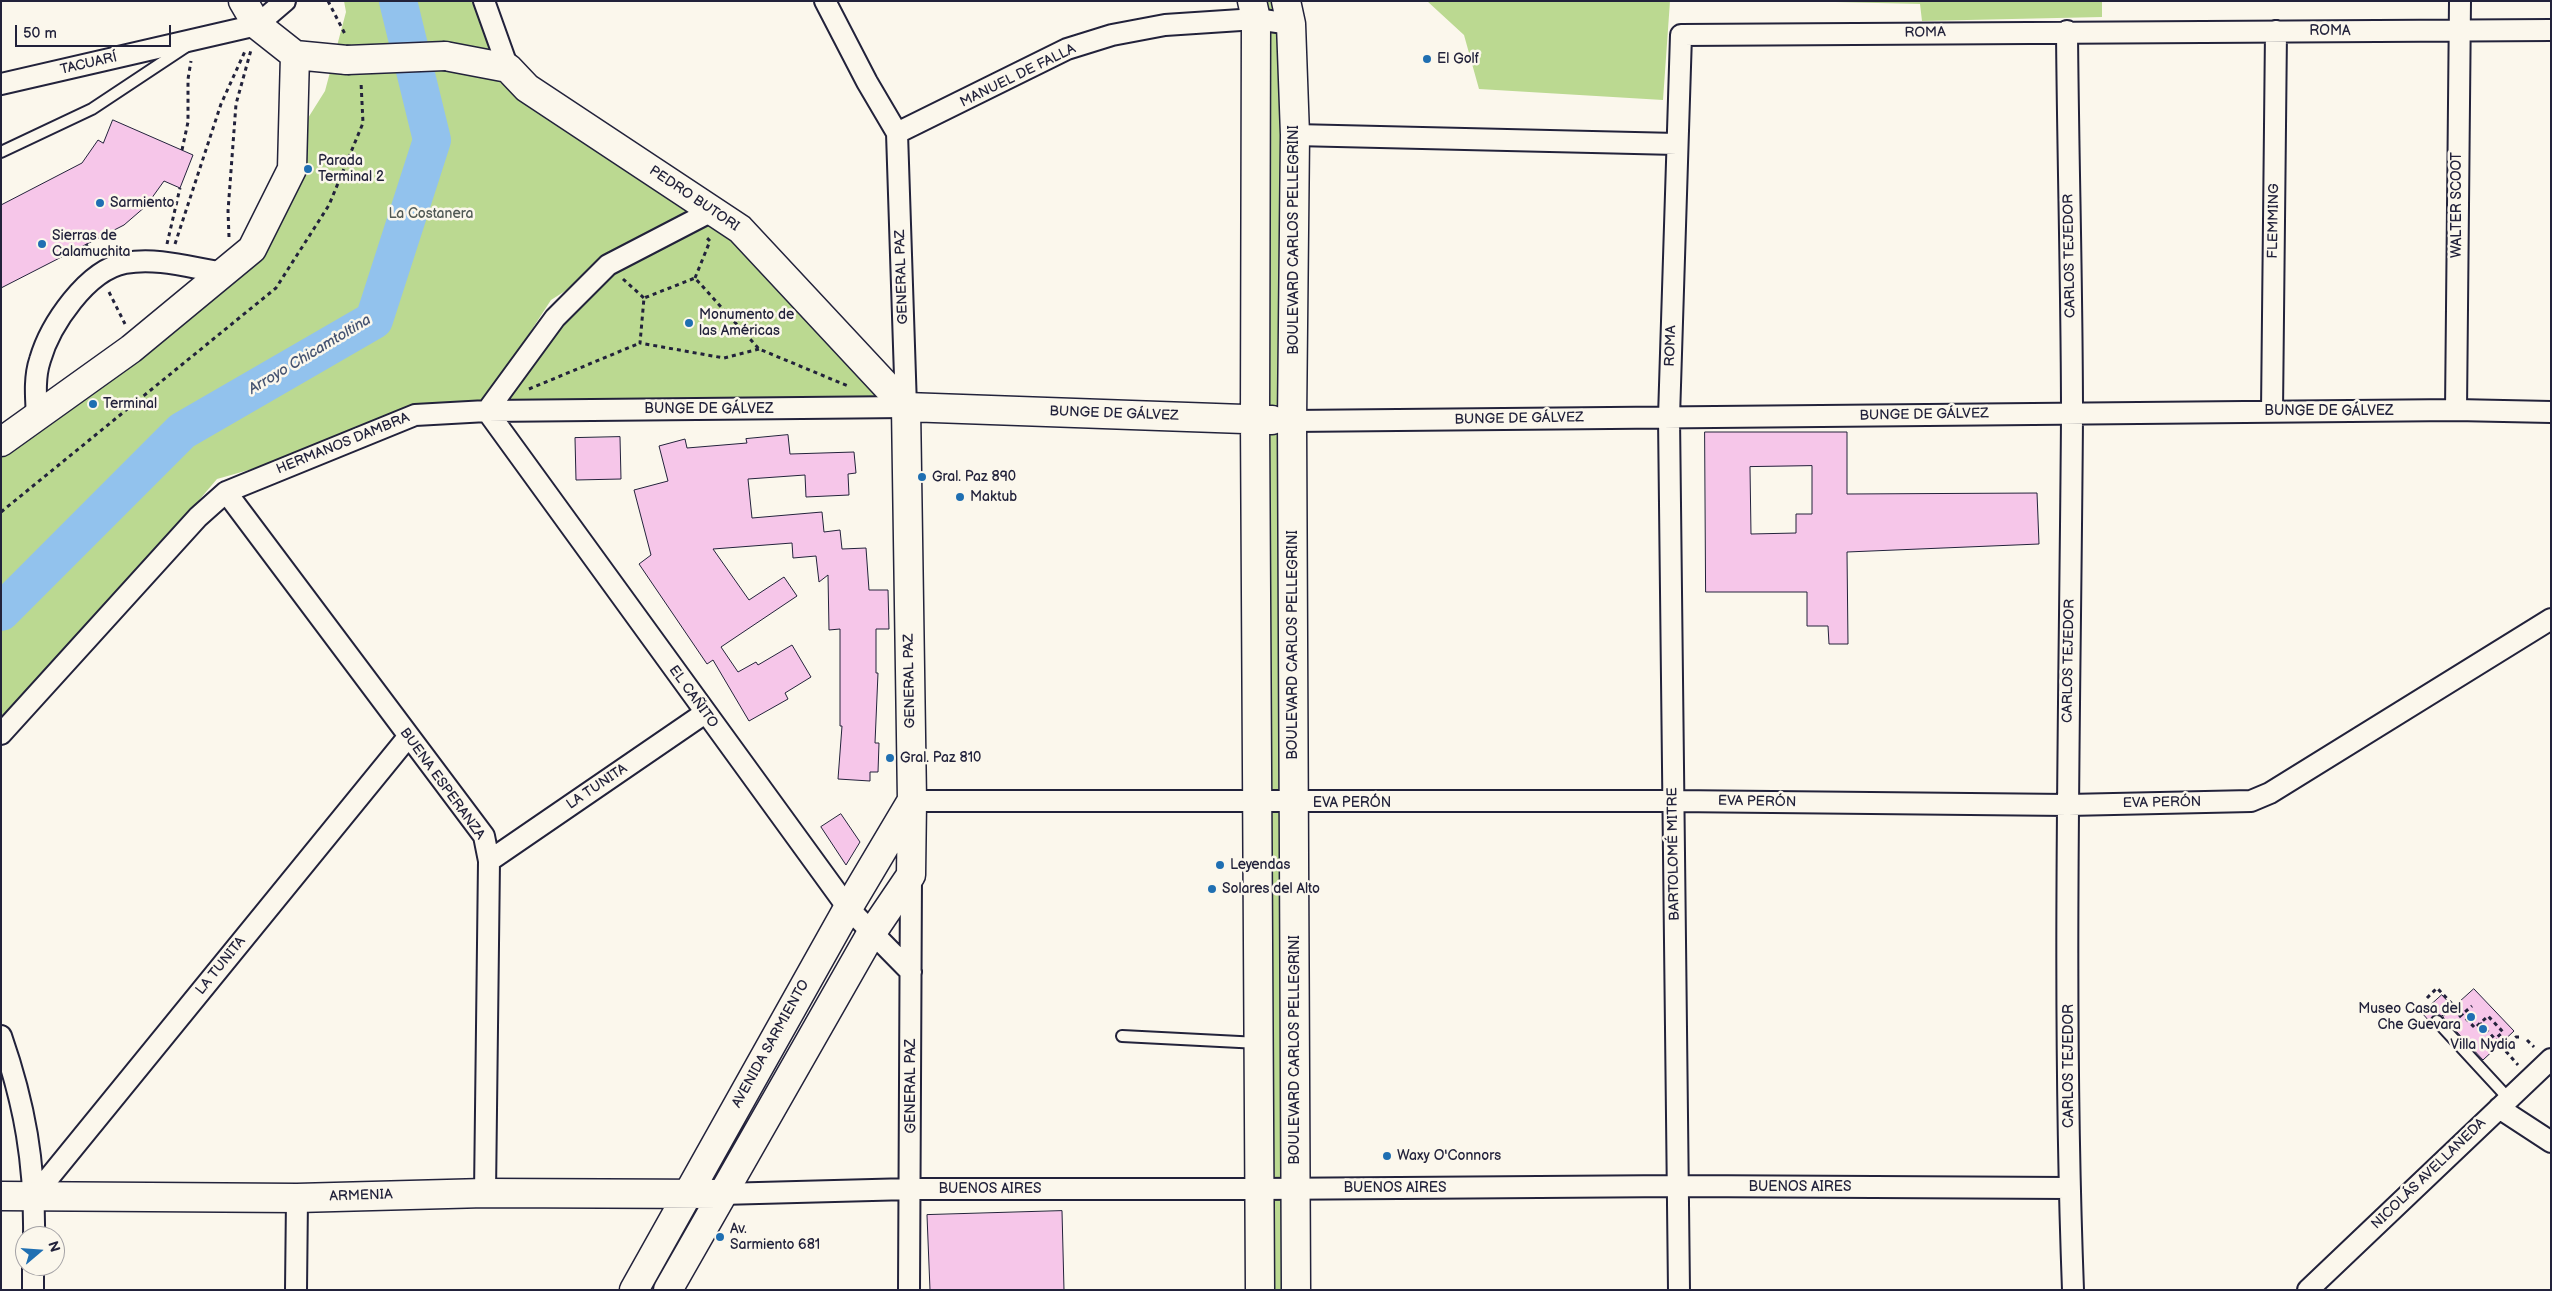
<!DOCTYPE html>
<meta charset="utf-8">
<style>
body{margin:0}
#map{position:relative;width:2552px;height:1291px;overflow:hidden;background:#fbf7ec;font-family:"Balsamiq Sans",sans-serif}
canvas{display:block}
.frame{position:absolute;inset:0;border:2px solid #22223b;pointer-events:none}
.north{position:absolute;left:15px;top:1226px;width:50px;height:50px;box-sizing:border-box;background:#fbf7ec;border:1px solid #a4a2a5;border-radius:50%;rotate:72deg;font-size:14px;font-weight:700;line-height:20px;text-align:center;color:#22223b}
.north::after{content:'';display:block;margin:auto;width:18px;height:22px;background:#1f6fb2;clip-path:polygon(50% 0,100% 100%,50% 72%,0 100%)}
.scale{position:absolute;left:15px;top:25px;width:156px;height:22px;box-sizing:border-box;border:2px solid #22223b;border-top:0;padding-left:6px;font-size:15px;line-height:18px;white-space:nowrap;color:#22223b;-webkit-text-stroke:4px #fbf7ec;paint-order:stroke}
</style>
<div id="map">
<canvas width="2552" height="1291"></canvas>
<div class="frame"></div>
<div class="north">N</div>
<div class="scale">50 m</div>
</div>
<script>
const ctx = document.querySelector('canvas').getContext('2d');
ctx.lineJoin = 'round';
function fill(path, color) { ctx.fillStyle = color; ctx.fill(path, 'evenodd'); }
function stroke(path, color, width, dash) { ctx.strokeStyle = color; ctx.lineWidth = width; ctx.lineCap = dash ? 'butt' : 'round'; ctx.setLineDash(dash || []); ctx.stroke(path); }
function write(font, color, halo, rows, align = 'center') {
  ctx.font = font + ' "Balsamiq Sans",sans-serif'; ctx.lineWidth = 5; ctx.setLineDash([]); ctx.textBaseline = 'middle'; ctx.strokeStyle = halo; ctx.fillStyle = color; for (const [text, x, y, turn = 0] of rows) {
    ctx.save(); ctx.translate(x, y); ctx.rotate((+turn || 0) * Math.PI / 180); ctx.textAlign = isNaN(turn) ? turn : align; if (halo) ctx.strokeText(text, 0, 0); ctx.fillText(text, 0, 0); ctx.restore();
  }
}
const green = new Path2D(`
 M344 1H484L507 83 692 210 551 300 484 403 217 479 1 733V451L263 242 308 118 325 91 346 12Z
 M1252 1H1286L1295 1189 1258 1188Z
 M1427 1H1670L1663 100 1479 89 1464 35Z
 M1793 1H2102V17L1922 21 1920 4Z
 M712 211 906 407 487 411 608 265Z
 M1259 1189 1295 1192V1290H1261Z`);
const river = new Path2D(`
 M1 612 182 431 374 320 432 140 398 1`);
const building = new Path2D(`
 M113 120 193 155 180 188 164 181 146 206 124 225 1 288V205L82 163 98 140 103 143Z
 M1705 432H1847V494L2037 493 2039 544 1847 552 1848 644H1829L1828 626H1807V592H1706ZM1812 466V514H1796V533L1751 534 1750 467Z
 M788 435 790 454 854 452 856 473 848 474 849 495 806 497 805 475 748 479 752 518 822 512 824 532 840 530 842 549 866 548 869 590H888L889 629H876V673H878L875 743H879L878 772H870V781L838 779 842 726H840V629L829 630 828 575 819 582 816 556 793 558 792 543 713 549 749 600 784 577 797 596 721 647 738 672 756 662 758 665 792 645 811 677 785 693 788 699 749 721 713 660 707 664 639 564 651 555 634 490 668 481 659 446 685 439 687 448 747 443 746 439Z
 M620 437 621 479 576 480 575 438Z
 M841 814 860 842 846 865 821 827Z
 M2474 989 2514 1031 2483 1060 2443 1017Z
 M2442 995 2452 1006 2442 1016H2433L2430 1022 2422 1013Z
 M1062 1211 1064 1290H930L927 1215Z`);
const path = new Path2D(`
 M328 1 346 36
 M182 150 188 122V79L191 61
 M229 237 228 211 236 104 251 50
 M86 244 92 257
 M167 244 180 188
 M175 244 221 104 246 49
 M695 278 710 241 707 238
 M623 279 644 298
 M109 292 125 324
 M759 349 724 358 640 343 644 298 695 278 759 349 848 386
 M529 389 640 343
 M1 512 276 288 329 205 363 123 361 82
 M2427 998 2437 988 2475 1028 2488 1016 2503 1032 2495 1039 2518 1065
 M2459 1017 2472 1006
 M2480 1023 2495 1039
 M2527 1040 2534 1047
 M2503 1048 2516 1037H2522`);
const lane = new Path2D(`
 M1 152 92 109 187 46
 M2437 1021 2508 1098
 M1122 1036 1259 1043`);
const street = new Path2D(`
 M484 1 508 68
 M2067 31C2068 160 2072 289 2072 417 2070 708 2062 999 2073 1290
 M1 84 257 25 285 1
 M897 133 1067 49 1112 35 1165 25 1256 19 1291 24
 M1295 135 1677 144
 M2456 410 2460 1
 M487 411 906 407 897 133 867 82 825 1
 M487 411 848 908 911 972
 M2272 411 2276 31
 M37 416C36 398 34 378 40 360 50 325 87 270 125 263 158 257 191 268 224 273
 M1292 421 2456 410 2551 412
 M226 492 484 836 489 861 485 1193
 M1 734 198 517 226 492 415 415 487 411 555 318 608 265 712 211
 M912 801H1674L2068 805 2251 801 2270 793 2551 619
 M489 861 705 713
 M1 1036C25 1105 35 1163 34 1236
 M2499 1108 2551 1142
 M721 1194 910 1189H1259L1679 1186 2069 1188
 M34 1196 408 737
 M33 1290V1266
 M296 1290 297 1198
 M909 1290 911 875
 M1679 1290 1669 417 1681 35 2551 30
 M2308 1290 2551 1059`);
const secondary = new Path2D(`
 M243 1 257 25 295 55
 M1252 1 1256 19 1255 419 1260 1290
 M1286 1 1291 24 1295 135 1292 421 1296 1290
 M295 55 347 60
 M445 56 508 68 527 88 740 229 906 407
 M906 407 1272 420
 M1 442 131 349 252 249 292 169 295 55
 M1 1196 297 1198 485 1193 721 1194
 M634 1290 848 908 911 802
 M668 1290 871 934 911 875 912 801 906 407`);
const secondaryBridge = new Path2D(`
 M347 60 445 56`);
const markers = [
 [1427,59,5,"#1f6fb2"],
 [308,169,5,"#1f6fb2"],
 [100,203,5,"#1f6fb2"],
 [42,244,5,"#1f6fb2"],
 [689,323,5,"#1f6fb2"],
 [93,404,5,"#1f6fb2"],
 [922,477,5,"#1f6fb2"],
 [960,497,5,"#1f6fb2"],
 [890,758,5,"#1f6fb2"],
 [1220,865,5,"#1f6fb2"],
 [1212,889,5,"#1f6fb2"],
 [2471,1017,5,"#1f6fb2"],
 [2483,1029,5,"#1f6fb2"],
 [1387,1156,5,"#1f6fb2"],
 [720,1237,5,"#1f6fb2"]
];
const streetNames = [
 ["ROMA",2330,31],
 ["ROMA",1925,33,-1],
 ["TACUARÍ",89,64,-13],
 ["MANUEL DE FALLA",1018,76,-26],
 ["PEDRO BUTORI",694,199,34],
 ["WALTER SCOOT",2457,205,-90],
 ["FLEMMING",2274,221,-89],
 ["BOULEVARD CARLOS PELLEGRINI",1294,240,-90],
 ["CARLOS TEJEDOR",2070,256,-91],
 ["GENERAL PAZ",902,277,-92],
 ["ROMA",1671,346,-88],
 ["BUNGE DE GÁLVEZ",709,409],
 ["BUNGE DE GÁLVEZ",2329,411],
 ["BUNGE DE GÁLVEZ",1114,414,2],
 ["BUNGE DE GÁLVEZ",1924,415,-1],
 ["BUNGE DE GÁLVEZ",1519,419,-1],
 ["HERMANOS DAMBRA",343,444,-22],
 ["BOULEVARD CARLOS PELLEGRINI",1293,645,-90],
 ["CARLOS TEJEDOR",2069,661,-89],
 ["GENERAL PAZ",910,681,-91],
 ["EL CAÑITO",693,697,54],
 ["BUENA ESPERANZA",442,784,54],
 ["LA TUNITA",597,787,-34],
 ["EVA PERÓN",1757,802,1],
 ["EVA PERÓN",1352,803],
 ["EVA PERÓN",2162,803,-1],
 ["BARTOLOMÉ MITRE",1674,854,-91],
 ["LA TUNITA",221,966,-51],
 ["AVENIDA SARMIENTO",771,1044,-61],
 ["BOULEVARD CARLOS PELLEGRINI",1295,1050,-90],
 ["CARLOS TEJEDOR",2069,1066,-90],
 ["GENERAL PAZ",911,1086,-90],
 ["NICOLÁS AVELLANEDA",2429,1174,-44],
 ["BUENOS AIRES",1800,1187],
 ["BUENOS AIRES",1395,1188],
 ["BUENOS AIRES",990,1189],
 ["ARMENIA",361,1196,-2]
];
const poiNames = [
 ["El Golf",1437,59],
 ["Parada",318,161],
 ["Terminal 2",318,177],
 ["Sarmiento",110,203],
 ["Sierras de",52,236],
 ["Calamuchita",52,252],
 ["Monumento de",699,315],
 ["las Américas",699,331],
 ["Terminal",103,404],
 ["Gral. Paz 890",932,477],
 ["Maktub",970,497],
 ["Gral. Paz 810",900,758],
 ["Leyendas",1230,865],
 ["Solares del Alto",1222,889],
 ["Museo Casa del",2461,1009,"right"],
 ["Che Guevara",2461,1025,"right"],
 ["Villa Nydia",2483,1045,"center"],
 ["Waxy O'Connors",1397,1156],
 ["Av.",730,1229],
 ["Sarmiento 681",730,1245]
];
const parkNames = [
 ["La Costanera",431,214]
];
const waterNames = [
 ["Arroyo Chicamtoltina",310,355,-31]
];
fill(green, '#bbd991');
stroke(river, '#92c2ed', 38);
fill(building, '#f6c6e9');
stroke(building, '#22223b', 1);
stroke(lane, '#22223b', 14);
stroke(street, '#22223b', 24);
stroke(secondary, '#22223b', 31);
stroke(path, '#22223b', 3, [4, 4]);
stroke(lane, '#fbf7ec', 10);
stroke(street, '#fbf7ec', 20);
stroke(secondary, '#fbf7ec', 28);
stroke(secondaryBridge, '#22223b', 31, []);
stroke(secondaryBridge, '#fbf7ec', 28);
for (const [x, y, r, color] of markers) { const dot = new Path2D(); dot.arc(x, y, r, 0, 2 * Math.PI); ctx.fillStyle = color; ctx.fill(dot); stroke(dot, '#fbf7ec', 2); }
write('14px', '#22223b', '#fbf7ec', streetNames);
write('14px', '#22223b', '#fbf7ec', poiNames, 'left');
write('14px', '#505955', '#fbf7ec', parkNames);
write('italic 15px', '#445270', '#fbf7ec', waterNames);
</script>
